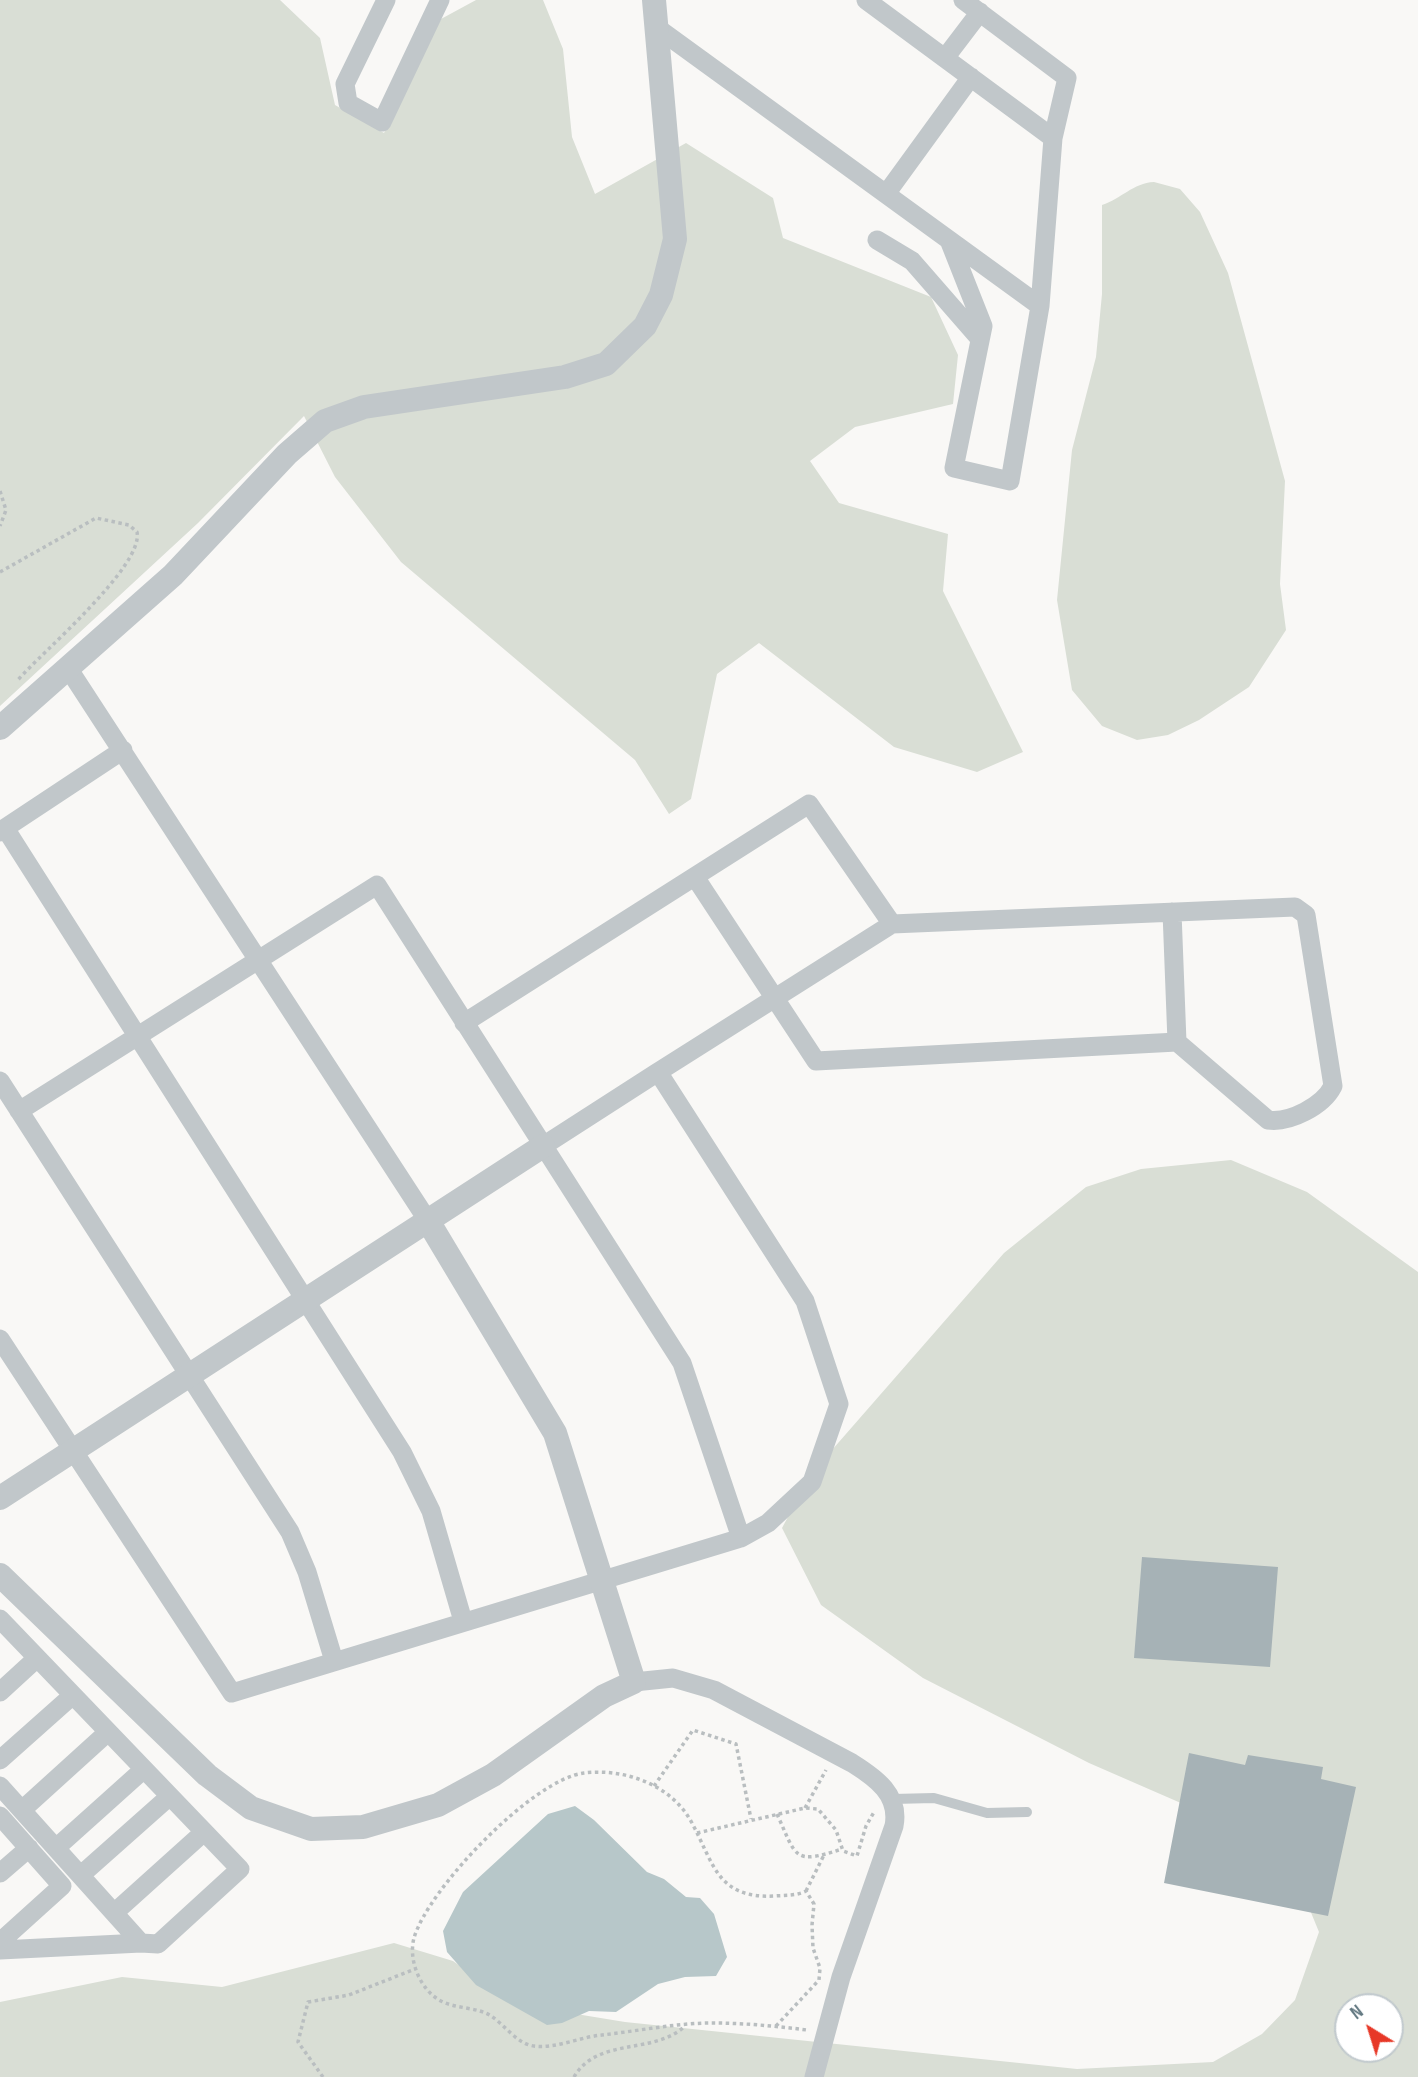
<!DOCTYPE html>
<style>
body{margin:0}
#map{position:relative;width:1418px;height:2077px;overflow:hidden;background:#f9f8f6;font-family:"Sofia Sans Condensed",sans-serif}
canvas{display:block}
.north{position:absolute;left:1334px;top:1993px;width:70px;height:70px;box-sizing:border-box;background:#fff;border:2px solid #c1c9cd;border-radius:50%;rotate:322deg;font-size:19px;font-weight:700;line-height:28px;text-align:center;color:#637982}
.north::after{content:'';display:block;margin:auto;width:24px;height:32px;background:#e73827;clip-path:polygon(50% 0,100% 100%,50% 72%,0 100%)}
</style>
<div id="map">
<canvas width="1418" height="2077"></canvas>
<div class="north">N</div>
</div>
<script>
const ctx = document.querySelector('canvas').getContext('2d');
ctx.lineJoin = 'round';
function fill(path, color) { ctx.fillStyle = color; ctx.fill(path, 'evenodd'); }
function stroke(path, color, width, dash) { ctx.strokeStyle = color; ctx.lineWidth = width; ctx.lineCap = dash ? 'butt' : 'round'; ctx.setLineDash(dash || []); ctx.stroke(path); }
const green = new Path2D(`
 M0 0H280L320 38 335 105 384 133 441 19 476 0H543L563 49 572 137 595 194 686 143 773 198 783 238 931 297 958 355 953 404 855 427 810 461 839 503 948 534 943 591 1023 752 977 772 894 747 759 643 717 674 691 799 669 814 635 760 401 562 335 477 304 416 198 523 0 706Z
 M1154 182 1180 189 1200 212 1228 273 1285 481 1280 584 1286 630 1249 687 1199 720 1168 735 1137 740 1102 726 1072 690 1057 600 1072 450 1096 357 1102 294V205C1121 199 1133 183 1154 182Z
 M1231 1160 1307 1192 1418 1272V2077H0V2002L122 1977 222 1987 394 1943 453 1961 515 2004 625 2022 1077 2069 1213 2062 1262 2034 1295 2000 1319 1932 1296 1876 1229 1824 1089 1763 923 1678 821 1605 782 1528 811 1474 1004 1253 1086 1187 1141 1169ZM1348 2007H1390V2049H1348Z`);
const water = new Path2D(`
 M575 1806 594 1820 647 1872 664 1879 686 1897 700 1898 714 1914 727 1957 716 1976 685 1977 658 1984 616 2012 589 2011 562 2023 547 2025 476 1985 447 1952 443 1931 463 1892 548 1814Z`);
const building = new Path2D(`
 M1142 1557 1278 1567 1270 1667 1134 1658Z
 M1189 1753 1245 1765 1248 1755 1323 1767 1321 1779 1356 1787 1328 1916 1164 1883Z`);
const path = new Path2D(`
 M0 491 6 510 0 526
 M0 572 96 518 129 525 137 532C144 566 42 652 17 681
 M654 1786 693 1730 736 1744 751 1819
 M805 1808 826 1770
 M777 1814C797 1858 793 1865 842 1849
 M697 1833 805 1808 818 1809 836 1830 843 1851 857 1856 866 1826 874 1812
 M806 1891 824 1855
 M776 2026 819 1980 820 1968 813 1948 812 1925 814 1904 806 1891C796 1896 786 1895 775 1896 717 1899 714 1864 692 1823 672 1785 625 1768 584 1773 533 1779 428 1889 414 1938 408 1960 420 1990 441 2001 456 2009 478 2007 491 2016 505 2025 517 2044 534 2046 555 2049 580 2037 602 2035 638 2031 676 2023 712 2023 743 2023 775 2026 807 2030
 M323 2077 298 2042 308 2002 349 1995 415 1969
 M574 2077C597 2037 652 2055 684 2027`);
const service = new Path2D(`
 M893 1799 934 1798 987 1813 1027 1812`);
const minor = new Path2D(`
 M386 0 345 84 348 103 382 122 440 0
 M963 0 1067 78 1053 138
 M656 27 1040 306 1053 138 866 0
 M945 58 980 12
 M886 194 971 77
 M877 240 912 261 980 339
 M949 240 983 326 954 468 1010 481 1040 306
 M68 668 428 1221
 M5 828 123 750
 M0 832 5 828 402 1452 431 1511 463 1621
 M695 877 816 1061 1177 1042 1268 1120C1290 1123 1323 1106 1333 1086L1306 915 1295 907 892 924
 M1172 912 1177 1042
 M464 1023 809 804 892 924 658 1072
 M0 1081 290 1532 307 1572 334 1661
 M543 1146 658 1072 805 1301 839 1404 812 1482 768 1523 741 1538
 M0 1339 232 1693 741 1538 682 1363 377 885 19 1111
 M0 1619 240 1869 158 1944 141 1943 0 1786
 M634 1682 673 1678 714 1690 852 1763C876 1778 900 1795 894 1826L841 1977 814 2077
 M0 1692 37 1658
 M0 1760 73 1695
 M22 1810 108 1732
 M0 1816 62 1886 0 1942
 M56 1848 144 1769
 M0 1873 29 1848
 M81 1875 170 1796
 M114 1913 204 1832
 M0 1950 141 1943`);
const tertiary = new Path2D(`
 M0 728 173 575 287 454 325 421 364 407 565 377 606 364 645 326 661 295 675 239 654 0
 M0 1498 543 1146
 M0 1575 207 1775 251 1808 311 1829 363 1827 438 1805 493 1775 604 1696 634 1682 555 1433 428 1221`);
fill(green, '#d9ded5');
fill(water, '#b7c7c9');
fill(building, '#a6b2b6');
stroke(path, '#b9bec0', 3.5, [3.5, 3.5]);
stroke(service, '#c1c7ca', 10);
stroke(minor, '#c1c7ca', 19);
stroke(tertiary, '#c1c7ca', 24);
</script>
